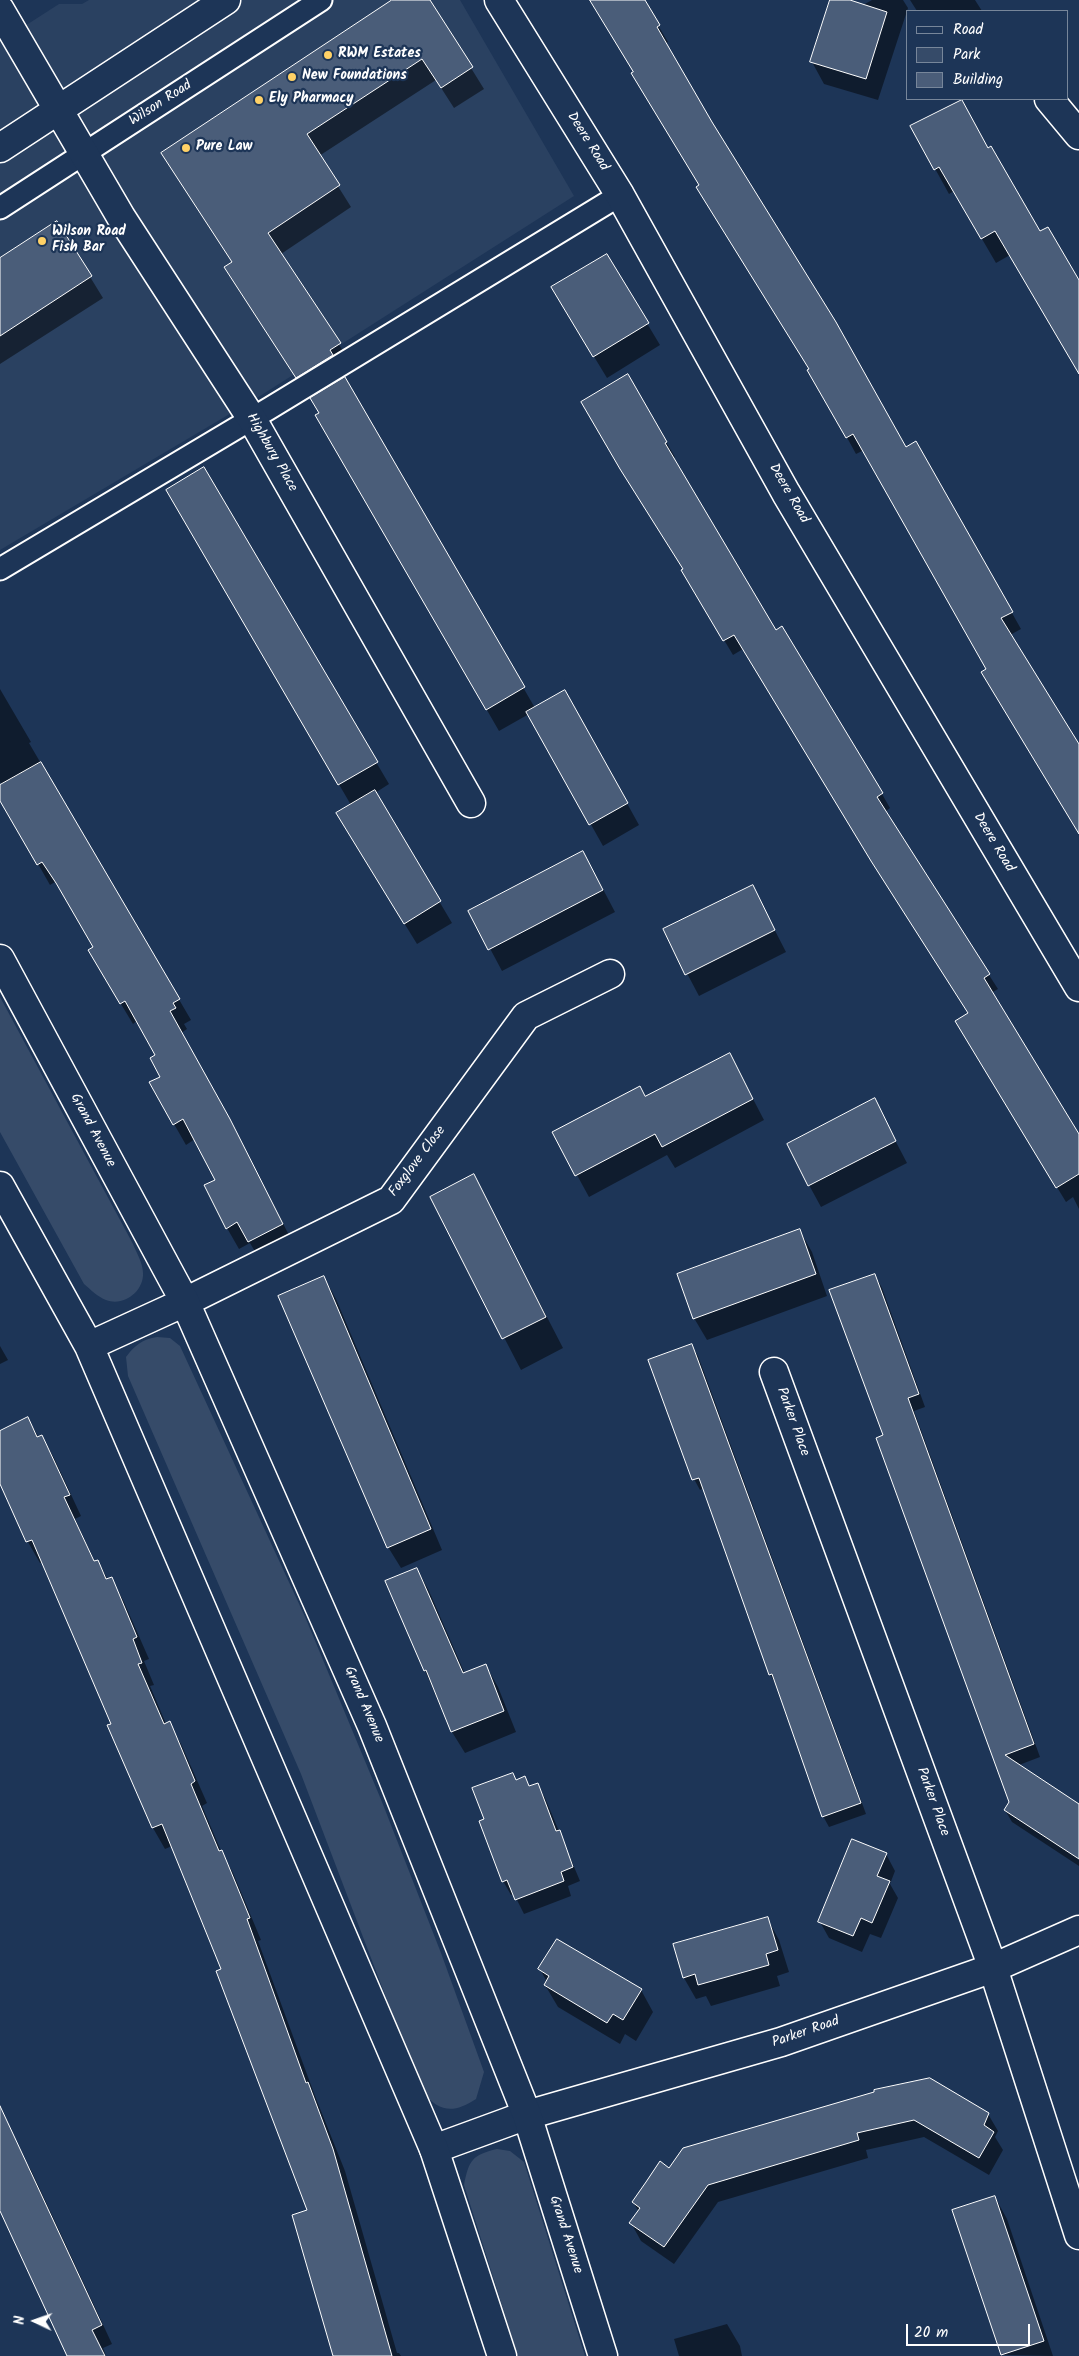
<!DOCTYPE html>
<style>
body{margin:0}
#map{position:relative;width:1079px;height:2356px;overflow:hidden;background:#1d3557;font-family:Kalam,sans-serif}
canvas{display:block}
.legend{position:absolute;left:906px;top:10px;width:162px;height:90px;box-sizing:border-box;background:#1d3557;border:1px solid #77869a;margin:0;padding:6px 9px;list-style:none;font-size:15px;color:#fff}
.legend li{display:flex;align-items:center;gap:10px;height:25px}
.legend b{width:25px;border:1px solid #77869a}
.north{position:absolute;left:10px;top:2296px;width:50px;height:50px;-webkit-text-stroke:4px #1d3557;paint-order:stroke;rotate:273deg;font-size:14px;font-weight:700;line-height:20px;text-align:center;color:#fff}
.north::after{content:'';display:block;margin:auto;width:18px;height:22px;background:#fff;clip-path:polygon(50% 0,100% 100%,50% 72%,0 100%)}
.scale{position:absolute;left:906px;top:2324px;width:124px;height:22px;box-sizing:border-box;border:2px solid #fff;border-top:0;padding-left:6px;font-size:15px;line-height:18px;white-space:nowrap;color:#fff;-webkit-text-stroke:4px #1d3557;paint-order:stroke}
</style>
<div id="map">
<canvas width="1079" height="2356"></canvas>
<ul class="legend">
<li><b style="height:6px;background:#1d3557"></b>Road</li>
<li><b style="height:14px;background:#364b69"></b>Park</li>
<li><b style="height:14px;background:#4a5d79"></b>Building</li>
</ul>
<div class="north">N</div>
<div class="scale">20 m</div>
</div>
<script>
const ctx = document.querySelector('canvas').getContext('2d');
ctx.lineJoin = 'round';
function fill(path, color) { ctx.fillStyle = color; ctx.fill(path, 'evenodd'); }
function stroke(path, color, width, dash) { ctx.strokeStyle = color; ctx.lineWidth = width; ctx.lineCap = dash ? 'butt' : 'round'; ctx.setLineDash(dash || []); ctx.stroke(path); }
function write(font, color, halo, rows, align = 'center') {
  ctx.font = font + ' Kalam,sans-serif'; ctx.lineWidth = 4.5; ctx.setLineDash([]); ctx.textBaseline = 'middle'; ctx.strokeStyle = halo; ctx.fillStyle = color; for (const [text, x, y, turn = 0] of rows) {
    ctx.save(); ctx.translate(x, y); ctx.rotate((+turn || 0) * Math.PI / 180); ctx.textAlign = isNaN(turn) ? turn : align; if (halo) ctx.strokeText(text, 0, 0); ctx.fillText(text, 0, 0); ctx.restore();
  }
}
const built = new Path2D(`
 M89 0H460L574 196 260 396 0 550V42L59 4H82Z`);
const green = new Path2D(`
 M0 997 133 1244C136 1252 143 1263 143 1273 144 1291 124 1307 106 1300 98 1297 91 1290 84 1284L0 1132Z
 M157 1337 170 1338 180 1346 306 1619 382 1802 441 1953 484 2072 476 2099C453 2114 440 2112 422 2092L301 1774 128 1376 126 1357C135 1345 143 1339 157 1337Z
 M497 2149 510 2151 524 2162 585 2356H518L464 2185C469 2160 472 2155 497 2149Z`);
const shadow = new Path2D(`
 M396 0H429L484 89 454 108 436 80 319 156 351 207 281 254 352 365 341 372 535 708 577 713 639 825 603 846 529 714 499 731 317 415 320 414 311 398 238 289 233 263 162 153Z
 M591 0H643L668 42 665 44 905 449 916 443 1021 629 1010 635 1079 747V833L864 450 856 454 810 370Z
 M831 0H846L863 5 872 0H903L908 8 878 100 824 84 812 62Z
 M910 0H975L982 11H917Z
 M912 127 988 149 1040 233 1079 282V372L1010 255 996 263 954 191 949 194Z
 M57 223 103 298 0 364V260Z
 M606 255 660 345 607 378 565 309Z
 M627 376 675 457 672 458 776 632 782 628 882 794 890 808 885 812 989 975 998 989 991 993 1079 1136V1209L1073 1197 1066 1202 965 1036 969 1013 743 649 733 655 683 571Z
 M203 469 389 784 375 793 452 923 417 944 350 835 351 805 168 491Z
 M0 689 31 742 29 743 191 1020 184 1024 187 1029 181 1033 241 1141 294 1245 261 1262 250 1243 239 1249 227 1228 216 1180 195 1139 186 1145 174 1124 157 1056 137 1021 133 1024 101 971 95 947 70 904 55 882 50 885 8 811 0 787 2 785 0 782Z
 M595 874 615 912 502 971 470 911Z
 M752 886 786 952 699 996 664 930Z
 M730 1055 764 1120 675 1168 667 1155 589 1197 554 1133 645 1097Z
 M874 1100 907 1163 821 1207 809 1185Z
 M474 1176 563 1348 521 1370 431 1197Z
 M800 1231 812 1252 827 1296 707 1340 694 1318Z
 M875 1275 882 1288 925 1407 914 1411 1040 1757 1019 1765 1079 1805V1866L1012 1822 1005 1810 1010 1802 884 1436Z
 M324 1277 336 1299 442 1550 401 1568 388 1547Z
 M691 1345 698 1356 866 1814 829 1827 823 1816 776 1685 770 1674 704 1488 700 1490 694 1479Z
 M0 1346 8 1360 0 1364Z
 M28 1419 39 1438 42 1436 54 1458 81 1516 75 1519 95 1562 98 1561 108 1580 111 1578 123 1600 149 1659 144 1661 154 1685 150 1686 166 1724 169 1723 181 1744 207 1803 202 1806 221 1851 233 1873 261 1940 258 1941 315 2096 345 2171 397 2353H399L401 2356H344L308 2211 222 1970 172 1846 165 1849 153 1828 109 1726 112 1724 43 1562 40 1563 28 1542 0 1481V1432Z
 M417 1569 429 1591 465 1674 486 1666 498 1687 516 1732 465 1753 452 1732 386 1582Z
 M525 1778 530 1787 537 1784 545 1798 580 1881 568 1886 571 1896 524 1914 514 1894 511 1895 503 1881 485 1820 516 1781Z
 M886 1854 895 1871 890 1884 898 1898 881 1938 870 1934 862 1952 829 1938 820 1922Z
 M767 1918 779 1940 789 1972 777 1976 780 1986 711 2006 706 1996 696 1999 684 1978 675 1945Z
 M540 1969 641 1990 653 2012 636 2041 625 2034 620 2044 558 2007 545 1985 547 1982Z
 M876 2093 988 2114 998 2131 995 2137 1003 2150 989 2175 924 2137 866 2150 868 2158 718 2202 674 2264 641 2241 631 2223 639 2212 633 2202 669 2169Z
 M0 2116 31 2170 112 2344 103 2348 106 2356H68L0 2209Z
 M995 2197 1007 2219 1053 2356 1002 2355Z
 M727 2324 740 2346 742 2356H679L674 2339Z`);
const building = new Path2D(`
 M392 0H430L473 67 441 88 422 59 307 134 340 185 268 233 341 343 330 350 333 355 296 378 224 267 232 262 161 153Z
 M590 0H645L660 25 657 27 712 122 836 322 906 447 916 441 1013 612 1001 618 1079 744V834L981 672 986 669 853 434 846 438 807 370 809 369 696 187 699 185 631 73 633 72Z
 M830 0H850L887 12 866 79 810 62Z
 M962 100 988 148 991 146 1040 231 1048 227 1079 280V374L995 231 981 239 939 167 934 170 910 126Z
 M57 221 92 276 0 336V258Z
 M607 254 649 323 593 357 551 287Z
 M628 374 667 442 665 443 776 630 782 626 883 793 877 797 990 974 984 978 1079 1134V1174L1056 1188 955 1021 968 1013 871 861 734 635 723 641 681 570 683 569 620 469 581 402Z
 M345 377 525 687 486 710 315 415 319 413 310 398Z
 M204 467 378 762 338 785 166 490Z
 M565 690 628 803 589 825 526 712Z
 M41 762 180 999 173 1003 176 1008 170 1011 230 1119 283 1224 248 1242 237 1222 226 1229 204 1185 215 1180 183 1119 173 1125 149 1082 160 1077 150 1058 155 1055 125 1001 120 1004 88 950 93 947 56 883 42 862 37 865 0 801V785Z
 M375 790 441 901 404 924 336 813Z
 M583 851 603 890 488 950 468 911Z
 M753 885 775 930 685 975 663 929Z
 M730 1053 753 1099 662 1147 655 1134 575 1176 552 1132 640 1086 645 1096Z
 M875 1098 896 1141 808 1186 787 1144Z
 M474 1174 546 1317 502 1339 430 1197Z
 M800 1229 816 1274 693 1319 677 1274Z
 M875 1274 919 1394 908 1398 1034 1744 1005 1755 1079 1804V1859L1004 1810 1009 1802 876 1438 883 1435 829 1290Z
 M324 1276 431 1529 387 1548 278 1296Z
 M692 1344 861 1803 822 1817 772 1674 769 1675 699 1478 692 1480 648 1360Z
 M28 1417 37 1437 42 1435 70 1495 64 1497 94 1561 98 1560 106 1579 112 1577 137 1637 133 1639 142 1663 138 1664 164 1724 170 1721 195 1781 191 1784 219 1851 222 1850 250 1918 247 1919 306 2083 308 2082 333 2149 392 2356H333L292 2215 307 2210 216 1971 221 1969 162 1824 152 1828 107 1725 111 1724 32 1540 26 1542 0 1484V1431Z
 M417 1568 463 1673 486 1664 504 1711 451 1732 426 1670 424 1671 385 1581Z
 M513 1773 516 1780 525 1776 529 1786 538 1783 556 1831 560 1830 573 1867 561 1872 564 1881 515 1900 507 1880 502 1882 479 1821 484 1819 472 1788Z
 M852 1839 887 1853 877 1876 890 1881 872 1923 861 1918 853 1936 818 1922Z
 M768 1917 778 1950 766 1954 769 1965 698 1985 695 1974 683 1978 673 1944Z
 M557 1939 642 1989 623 2020 613 2014 607 2023 544 1985 549 1976 538 1969Z
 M930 2078 989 2113 984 2125 994 2132 979 2158 914 2120 857 2133 859 2140 708 2185 664 2247 629 2223 640 2208 632 2202 646 2182 660 2161 669 2168 683 2148 874 2092V2090Z
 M0 2106 102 2325 92 2330 105 2356H67L0 2211Z
 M995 2196 1044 2341 1001 2355 952 2210Z`);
const lane = new Path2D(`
 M0 208 321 0
 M0 569 270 408 620 195`);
const street = new Path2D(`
 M499 0 620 195 786 493 1079 987
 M0 10 121 217 252 419 471 803
 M1049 99 1079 135
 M0 148 226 0
 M185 1302 391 1200 526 1016 610 974
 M774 1372 993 1968 1079 2235
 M434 2149 527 2115 781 2042 993 1968 1079 1930`);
const secondary = new Path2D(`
 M0 959 185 1302 372 1726 527 2115 603 2356
 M0 1186 89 1346 434 2149 502 2356
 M89 1346 185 1302`);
const markers = [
 [328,55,5,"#ffd166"],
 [292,77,5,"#ffd166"],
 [259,100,5,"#ffd166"],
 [186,148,5,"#ffd166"],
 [42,241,5,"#ffd166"]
];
const poiNames = [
 ["RWM Estates",338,55],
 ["New Foundations",302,77],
 ["Ely Pharmacy",269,100],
 ["Pure Law",196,148],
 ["Wilson Road",52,233],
 ["Fish Bar",52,249]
];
const streetNames = [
 ["Wilson Road",161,104,-33],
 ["Deere Road",587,142,58],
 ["Highbury Place",271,453,60],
 ["Deere Road",788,494,60],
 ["Deere Road",993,843,59],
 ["Grand Avenue",92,1131,62],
 ["Foxglove Close",418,1162,-53],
 ["Parker Place",792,1422,70],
 ["Grand Avenue",363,1705,67],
 ["Parker Place",932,1802,70],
 ["Parker Road",806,2033,-19],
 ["Grand Avenue",565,2235,72]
];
fill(built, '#2a4161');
fill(green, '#364b69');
fill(shadow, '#0007');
fill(building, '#4a5d79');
stroke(building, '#fff', 1);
stroke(lane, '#fff', 25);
stroke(street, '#fff', 31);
stroke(secondary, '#fff', 31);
stroke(lane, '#1d3557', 21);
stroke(street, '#1d3557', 28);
stroke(secondary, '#1d3557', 28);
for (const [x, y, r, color] of markers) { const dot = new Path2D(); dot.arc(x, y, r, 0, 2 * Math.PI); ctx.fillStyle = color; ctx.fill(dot); stroke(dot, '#1d3557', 2); }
write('bold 14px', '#fff', '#1d3557', poiNames, 'left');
write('14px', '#fff', '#1d3557', streetNames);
</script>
